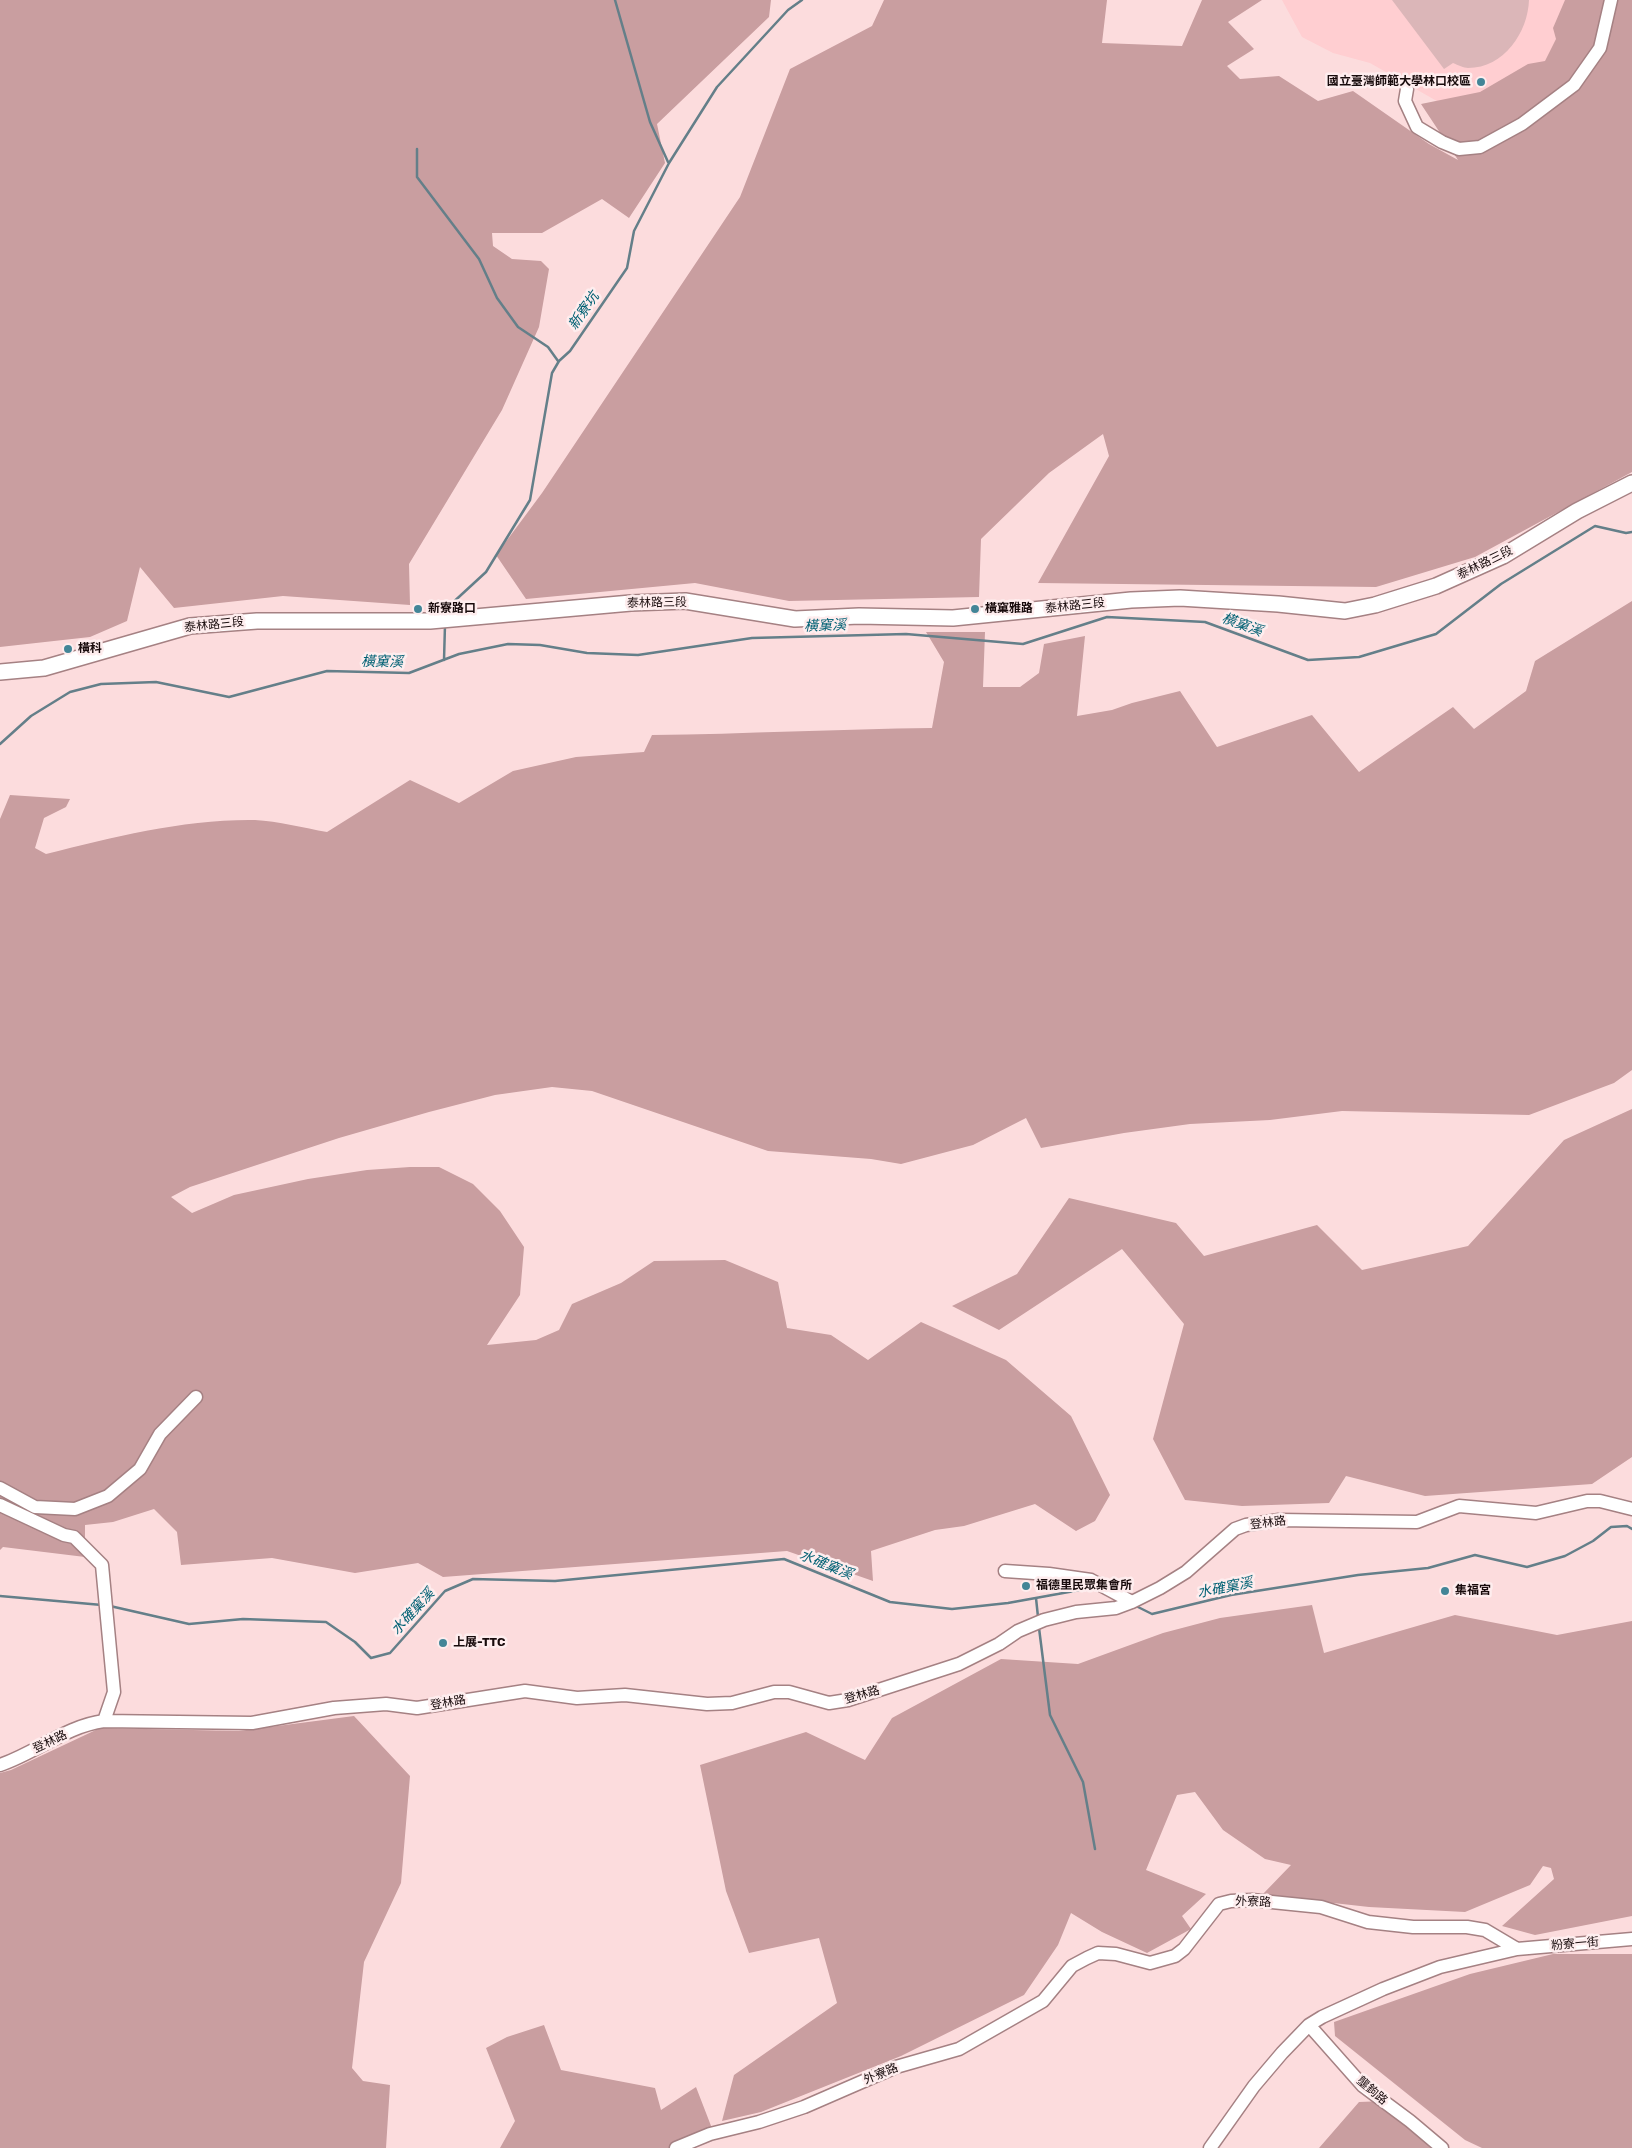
<!DOCTYPE html>
<meta charset="utf-8">
<style>
body{margin:0}
canvas{display:block;background:#fcdcdd}
</style>
<canvas width="1632" height="2148"></canvas>
<script>
const ctx = document.querySelector('canvas').getContext('2d');
ctx.lineJoin = 'round';
function fill(path, color) { ctx.fillStyle = color; ctx.fill(path, 'evenodd'); }
function stroke(path, color, width, dash) { ctx.strokeStyle = color; ctx.lineWidth = width; ctx.lineCap = dash ? 'butt' : 'round'; ctx.setLineDash(dash || []); ctx.stroke(path); }
function write(font, color, halo, rows, align = 'center') {
  ctx.font = font + ' Rubik,"Noto Sans TC",sans-serif'; ctx.lineWidth = 5; ctx.setLineDash([]); ctx.textBaseline = 'middle'; ctx.strokeStyle = halo; ctx.fillStyle = color; for (const [text, x, y, turn = 0] of rows) {
    ctx.save(); ctx.translate(x, y); ctx.rotate((+turn || 0) * Math.PI / 180); ctx.textAlign = isNaN(turn) ? turn : align; if (halo) ctx.strokeText(text, 0, 0); ctx.fillText(text, 0, 0); ctx.restore();
  }
}
const built = new Path2D(`
 M1282 0H1617L1486 129 1370 63 1333 53 1302 37Z`);
const green = new Path2D(`
 M1392 0H1529C1528 32 1504 68 1468 68 1464 68 1458 65 1453 63L1444 69Z`);
const forest = new Path2D(`
 M0 0H771L769 17 657 124 665 163 629 218 602 199 542 233H492L493 246 512 259 541 261 549 269 539 327 502 410 409 564 410 605 283 596 174 608 140 567 127 621 90 637 0 647Z
 M884 0H1107L1102 43 1182 46 1202 0H1262L1228 22 1254 49 1227 66 1240 79 1279 76 1318 101 1353 91 1429 144 1458 160 1421 104 1480 92 1528 64 1545 61 1556 39 1553 28 1565 0H1632V472L1475 557 1376 587 1038 583 1109 456 1103 434 1049 473 981 539 979 597 789 601 695 583 526 599 496 555 542 493 740 197 790 69 872 26Z
 M1632 601V1070L1614 1083 1529 1115 1342 1111 1270 1120 1190 1124 1124 1133 1041 1148 1026 1118 973 1145 901 1164 871 1159 768 1151 592 1091 552 1087 495 1095 429 1112 339 1138 190 1187 171 1197 192 1213 234 1195 308 1179 367 1170 410 1167H439L473 1184 500 1211 524 1247 520 1295 487 1345 536 1340 559 1330 572 1304 621 1283 654 1261 725 1260 778 1282 787 1328 831 1335 868 1360 921 1322 1006 1360 1071 1416 1110 1495 1095 1521 1076 1531 1035 1504 964 1526 935 1530 871 1551 873 1581 787 1551 443 1577 418 1563 355 1573 272 1558 181 1565 177 1532 154 1509 113 1522 85 1525V1557L3 1547 0 1550V819L10 795 70 799 66 807 44 818 35 848 46 854C114 837 184 819 255 820 278 821 304 828 327 832L410 780 459 803 513 771 576 757 644 752 652 735C745 734 838 729 932 728L944 662 926 632H985L983 687H1020L1039 673 1044 644 1085 636 1077 716 1112 710 1132 703 1180 691 1217 747 1312 715 1359 772 1453 707 1474 729 1526 691 1535 661Z
 M1632 1109V1457L1592 1484 1425 1496 1346 1476 1329 1503 1242 1506 1185 1500 1153 1439 1184 1324 1122 1249 999 1330 952 1306 1017 1274 1069 1198 1176 1223 1204 1256 1317 1225 1362 1270 1468 1246 1564 1140Z
 M1312 1605 1324 1653 1455 1615 1557 1635 1632 1621V1916L1535 1935 1502 1926 1554 1879 1551 1868 1543 1866 1530 1885 1465 1912 1369 1907 1262 1895 1291 1865 1265 1859 1223 1830 1195 1792 1177 1795 1146 1870 1206 1894 1182 1916 1191 1929 1147 1953 1102 1932 1071 1913 1058 1945 1024 1995 901 2056 761 2112 722 2121 734 2075 837 2003 819 1938 749 1953 726 1891 700 1765 806 1732 865 1760 892 1718 1001 1659 1078 1664 1163 1633 1220 1618Z
 M354 1716 410 1776 401 1883 364 1962 352 2068 363 2081 390 2085 386 2148H0V1773L11 1770 100 1728 239 1731Z
 M1553 1954H1632V2148H1482L1465 2140 1335 2036 1334 2022 1470 1974Z
 M544 2025 561 2070 655 2088 661 2110 696 2087 713 2131 670 2148H500L515 2121 486 2048 507 2037Z
 M1385 2101 1435 2148H1319L1359 2102Z`);
const stream = new Path2D(`
 M615 0 650 122 668 162
 M417 149V177L479 259 497 298 518 327 548 347 558 361
 M447 615 448 607 486 572 530 500 552 373 559 361 570 351 627 268 634 231 669 163 717 87 788 10 802 0
 M444 660 445 625
 M0 744 31 716 70 692 101 684 156 682 229 697 327 671 409 673 459 654 508 644 540 645 587 653 638 655 752 638 906 634 1023 644 1107 617 1205 622 1308 660 1359 657 1436 634 1501 584 1595 526 1626 533 1632 532
 M0 1596 102 1605
 M1036 1598 1038 1617
 M1134 1605 1152 1614 1231 1595 1358 1575 1428 1568 1475 1555 1527 1567 1565 1556 1593 1541 1611 1527 1627 1526 1632 1529
 M110 1606 189 1624 243 1619 326 1622 355 1642 371 1658 390 1653 445 1591 473 1579 555 1581 784 1559 890 1602 952 1609 1008 1603 1091 1588 1097 1590
 M1039 1628 1050 1715 1083 1782 1095 1849`);
const minor = new Path2D(`
 M1407 89 1405 101 1417 127 1442 142 1459 149 1480 147 1522 124 1574 85 1600 48 1611 0
 M0 1488 35 1507 75 1509 108 1496 140 1469 160 1434 196 1397
 M0 1505 64 1535 74 1537 102 1565 114 1692 104 1721
 M1005 1571 1049 1574 1091 1580 1132 1602
 M0 1765C36 1753 66 1726 104 1721L252 1723 334 1708 386 1704 417 1708 525 1691 577 1698 625 1695 707 1704 732 1703 774 1692H789L829 1703 848 1700 959 1664 999 1644 1018 1631 1044 1620 1076 1612 1116 1608 1132 1602 1160 1588 1186 1572 1235 1529 1246 1525 1279 1520 1417 1522 1459 1506 1536 1513 1587 1501H1600L1632 1509
 M1309 2025 1363 2086 1410 2121 1442 2148
 M676 2148 710 2134 759 2122 804 2107 896 2067 959 2049 1043 2001 1072 1966 1087 1958 1098 1953 1116 1954 1150 1963 1175 1956 1184 1949 1219 1904 1231 1901 1252 1900 1321 1907 1368 1922 1413 1927H1467L1485 1930 1517 1949
 M1210 2148 1254 2086 1282 2053 1309 2025 1322 2017 1383 1989 1440 1967 1517 1949 1632 1939`);
const major = new Path2D(`
 M0 672 44 668 190 626 257 621H430L631 603 685 601 795 619 859 616 953 618 1131 600 1180 598 1278 604 1345 611 1375 605 1436 586 1503 556 1577 511 1632 483`);
const markers = [
 [1481,82,5,"#438597"],
 [418,609,5,"#438597"],
 [975,609,5,"#438597"],
 [68,649,5,"#438597"],
 [1026,1586,5,"#438597"],
 [1445,1591,5,"#438597"],
 [443,1643,5,"#438597"]
];
const poiNames = [
 ["國立臺灣師範大學林口校區",1471,82,"right"],
 ["新寮路口",428,609],
 ["橫窠雅路",985,609],
 ["橫科",78,649],
 ["福德里民眾集會所",1036,1586],
 ["集福宮",1455,1591],
 ["上展-TTC",453,1643]
];
const streetNames = [
 ["泰林路三段",1485,563,-26],
 ["泰林路三段",657,603,-1],
 ["泰林路三段",1075,606,-6],
 ["泰林路三段",214,625,-6],
 ["登林路",1268,1523,-7],
 ["登林路",862,1695,-16],
 ["登林路",448,1703,-10],
 ["登林路",50,1742,-26],
 ["外寮路",1253,1902,2],
 ["粉寮一街",1575,1944,-5],
 ["外寮路",881,2074,-22],
 ["壟鉤路",1372,2091,40]
];
const waterNames = [
 ["新寮坑",584,311,-55],
 ["橫窠溪",1242,625,20],
 ["橫窠溪",825,626,-2],
 ["橫窠溪",382,662,1],
 ["水確窠溪",826,1565,22],
 ["水確窠溪",1225,1588,-11],
 ["水確窠溪",413,1612,-48]
];
fill(built, '#ffced1');
fill(green, '#dbb6b8');
fill(forest, '#c99ea0');
stroke(stream, '#647f89', 2.5);
stroke(minor, '#a58183', 15);
stroke(major, '#a58183', 18);
stroke(minor, '#fff', 12);
stroke(major, '#fff', 15);
for (const [x, y, r, color] of markers) { const dot = new Path2D(); dot.arc(x, y, r, 0, 2 * Math.PI); ctx.fillStyle = color; ctx.fill(dot); stroke(dot, '#feedee', 2); }
write('bold 12px', '#180b0c', '#feedee', poiNames, 'left');
write('12px', '#180b0c', '#feedee', streetNames);
write('italic 14px', '#026174', '#feedee', waterNames);
</script>
